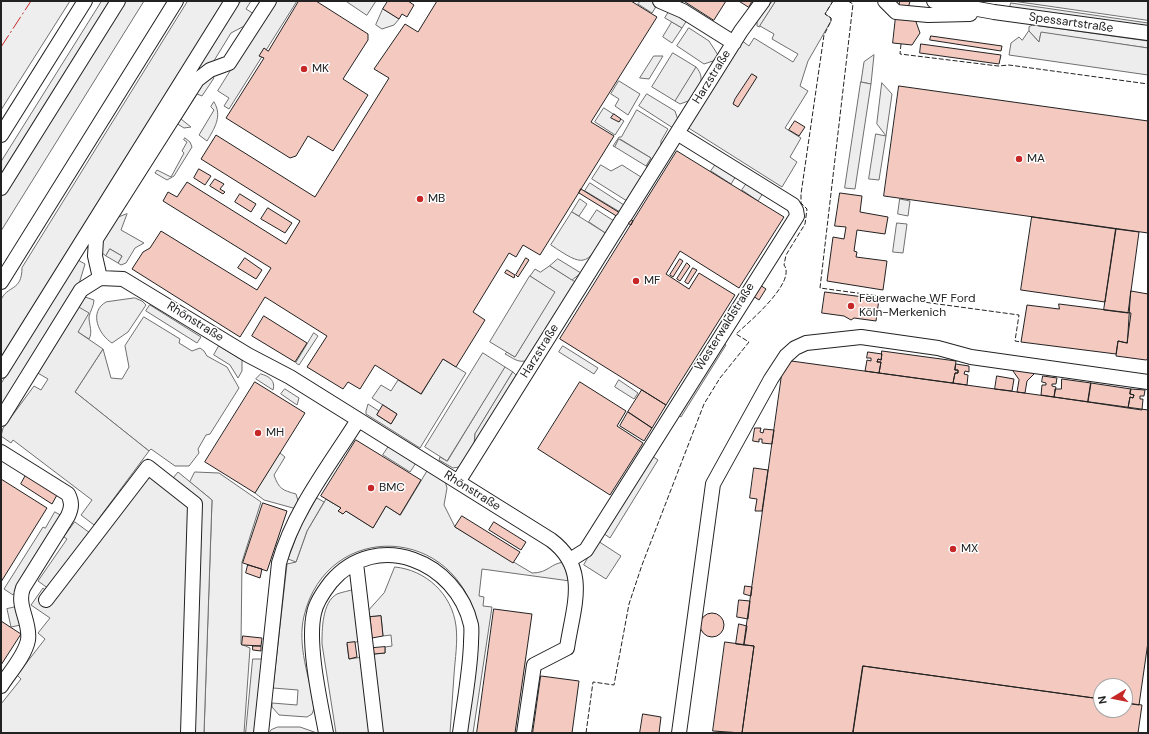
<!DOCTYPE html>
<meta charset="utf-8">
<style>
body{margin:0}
#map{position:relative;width:1149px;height:734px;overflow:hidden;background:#fff;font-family:"DM Sans",sans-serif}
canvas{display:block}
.frame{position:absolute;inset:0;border:2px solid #222;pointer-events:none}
.north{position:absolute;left:1093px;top:678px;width:40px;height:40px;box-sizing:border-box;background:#fff;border:1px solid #a7a7a7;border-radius:50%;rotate:260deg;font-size:11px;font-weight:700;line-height:16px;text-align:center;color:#222}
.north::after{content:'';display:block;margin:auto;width:14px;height:18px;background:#c62828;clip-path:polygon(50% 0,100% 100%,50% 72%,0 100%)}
</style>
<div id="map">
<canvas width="1149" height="734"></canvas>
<div class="frame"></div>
<div class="north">N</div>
</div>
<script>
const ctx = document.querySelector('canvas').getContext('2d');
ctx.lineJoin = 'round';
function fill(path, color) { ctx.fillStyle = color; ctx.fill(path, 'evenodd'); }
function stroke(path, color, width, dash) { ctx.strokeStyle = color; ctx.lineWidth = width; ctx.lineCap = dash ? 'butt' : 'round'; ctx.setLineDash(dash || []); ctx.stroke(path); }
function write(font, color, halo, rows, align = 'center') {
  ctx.font = font + ' "DM Sans",sans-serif'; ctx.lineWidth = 3; ctx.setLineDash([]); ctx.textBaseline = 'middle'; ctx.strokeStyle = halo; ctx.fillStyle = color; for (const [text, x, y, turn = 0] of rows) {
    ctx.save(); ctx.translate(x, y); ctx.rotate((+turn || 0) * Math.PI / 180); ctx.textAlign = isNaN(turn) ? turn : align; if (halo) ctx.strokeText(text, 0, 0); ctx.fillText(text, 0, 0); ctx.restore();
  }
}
const green = new Path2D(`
 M1 1H70L1 110Z
 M102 1H144L1 231V162Z
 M188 1H224L1 360C1 348 0 308 1 300 7 285 22 292 22 268Z
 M242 1H251L246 9 254 14 248 24 231 33 212 64 190 77 235 6Z
 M773 1H776L760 27 757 26V19Z
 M1013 1H1148V20Z
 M383 9 399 19 394 25 382 29 376 25Z
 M672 22 682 28 672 43 663 37Z
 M1033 25 1148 41V48L1041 33 1039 42 1029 31V27Z
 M689 28 709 41 718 55 716 60 704 64 677 46Z
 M874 55 871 84 861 82 864 62Z
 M696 67C707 79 698 89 691 100L680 104 675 101Z
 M212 75 214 78 202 96 197 94 181 119 191 127 184 128 176 123 189 97Z
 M619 81 640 94 628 115 615 106 619 99 611 94Z
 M882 83 892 94 886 136 877 124Z
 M647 94 675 111 678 120 673 128 639 106Z
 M214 102C223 116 214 129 207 141L199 135 214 110 211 107Z
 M604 108 624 121 615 135 595 122Z
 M637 110 668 129 661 141V147L650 166H646L651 158 620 139 615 147 613 146 619 137H621Z
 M185 138 190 142 192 147 174 176 167 180 155 173 157 170 171 177 184 153 182 151 187 142 184 140Z
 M601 165 611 171 622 165 641 177 627 201 592 179Z
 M572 212 607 234C585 267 584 267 551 245Z
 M127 214 121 230 144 243 135 248 126 263 121 265 118 263 122 256 110 249 106 256 102 253 101 236 111 220Z
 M78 260 85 264 79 284 1 408V384Z
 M550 266 577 283 528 360C519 364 513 358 505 354L507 352 515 357 554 292 530 276 535 269 540 272Z
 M85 297 94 300C94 306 90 311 89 317 89 325 93 332 89 339L78 332 77 306Z
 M135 298 142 301 146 305 128 332 112 343C99 335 88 312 106 302Z
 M144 317 180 339 179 343 192 351 200 348 204 351 207 356 227 367 239 388 210 434 206 435 198 449 199 453 189 466H175L151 449 149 451 75 392 103 349 111 378 122 379 129 367 125 346Z
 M219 346 242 360V371L238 378 230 365 214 355Z
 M443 359 466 373 420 448 366 414V411L368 404 379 411 377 415 391 424 397 414 372 398 381 385 391 391 398 380 421 394Z
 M505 367 513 372 475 434 474 446 459 467 453 468 439 460 440 457 447 461Z
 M261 374C269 376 276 381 273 390L256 379Z
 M285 389 299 398 297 405 281 394Z
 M280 453 285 457 274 475C279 489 282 490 296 494L299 504 297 507 293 508 264 500 255 493Z
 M428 470 445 481 447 488 444 505 455 527 532 573C549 573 550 563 565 562L570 581 482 569 479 596 484 597 483 606 492 607 473 733H464L477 625C458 524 327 519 304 616 297 645 309 678 315 706L312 714 307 717 279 715 272 707V703L297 705 298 690 273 688 287 564 296 562 307 531 326 499 341 508 339 511 343 514 346 511 373 528 386 506 400 515Z
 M195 472 219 473 261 502 242 562 241 644 250 648 244 733H204L212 500 190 482Z
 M395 567C426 570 452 594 456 626 458 642 455 659 454 675 453 694 451 714 450 733H380L372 658 374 654 385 653V647L392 646 391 635 383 636 381 616 370 617 366 613 384 593Z
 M355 589 361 641 347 644 349 659 363 657 372 733H336L322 644C322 630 322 602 337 594 342 592 349 591 355 589Z
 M278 727H300L317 733H269L271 730Z`);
const parking = new Path2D(`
 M274 1H297L229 109 224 106 229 98 218 91Z
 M346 1H376L367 15Z
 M641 1H651L657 5 652 13 638 4Z
 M776 1H833L825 14 831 18V21L808 61 800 86 808 91 785 128 801 138 790 157 797 162 782 187 687 127 741 40 749 46 754 38 793 62 798 54 772 39 774 34 760 26Z
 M1011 3 1148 23V27L1010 7Z
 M670 10 687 20 682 28 665 18Z
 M1029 31 1039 42 1041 32 1148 48V75L1009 55 1011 43 1019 37 1022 40Z
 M673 53 696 67 675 101 652 87Z
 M654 56H663L649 79 640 78Z
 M861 82 871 84 855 189 845 188Z
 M876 134 886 136 879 180 869 179Z
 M619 139 651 158 646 166 615 147Z
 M716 164 736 176 731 184 711 171Z
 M590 183 624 205 620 212 585 191Z
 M747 183 763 193 758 201 742 190Z
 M580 199 587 204 579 216 572 212Z
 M900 199 910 201 908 216 898 214Z
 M597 210 614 221 607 234 589 222Z
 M897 223 907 224 903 253 893 252Z
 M110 249 122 256 118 263 106 256Z
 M558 259 581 273 572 280 550 266Z
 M530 276 555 292 515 357 490 342Z
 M150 305 201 337 197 343 146 311Z
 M77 306 89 313 78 332 103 349 75 392 149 451 94 525 81 515 92 500 13 440 11 443 1 436 3 428 34 386 41 390 48 379 36 372Z
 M314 333 318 336 299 365 296 363Z
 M722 342 726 345 681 417 677 414Z
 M563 346 598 368 594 374 559 352Z
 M483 353 505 367 447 461 425 447Z
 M513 372 517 376 474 446 475 434Z
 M619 380 638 393 634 399 615 387Z
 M389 446 416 463 410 472 383 455Z
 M652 456 658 460 610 538 603 533Z
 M148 459 173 478 178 472 212 500 204 733H1V704L21 679 17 675 45 639 38 633 50 618 31 605 43 588 49 593Z
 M317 498 324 502 307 531 296 562 288 559 300 527Z
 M55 512 62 516 13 595 4 589 43 527 45 528Z
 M75 522 90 533 49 589 38 581 67 539 64 537Z
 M598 541 621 556 606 579 584 565Z
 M16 607 21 625 11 627 7 609Z
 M253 659H263L256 733H246Z`);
const building = new Path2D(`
 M299 1H316L368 34V40L343 79 368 95 333 151 308 136 296 156 290 158 226 118 264 58 259 56 264 48 268 51Z
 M388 1H408L414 5 407 17 402 14 399 19 383 9Z
 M631 1 657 17 591 122 614 136 540 255 523 245 516 257 509 253 473 312 485 320 456 367 443 359 421 394 375 365 360 389 348 382 343 389 307 367 327 336 265 297 240 337 132 269 143 252 150 248 161 231 257 290 271 268 163 201 168 192 177 197 187 182 286 244 300 221 201 159 216 135 315 197 389 78 374 69 405 24 418 32 437 1Z
 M684 1H726L714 20Z
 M739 1H752L749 7Z
 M900 1H910L908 9 899 8Z
 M896 16 915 19 920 33 912 45 893 43Z
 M931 36 1002 46 1001 51 930 40Z
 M921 44 1001 55 999 64 920 53Z
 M752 74 757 77 738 107 733 104 735 99Z
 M899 86 1148 121V233L884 196Z
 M614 114 621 119 619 122 611 118Z
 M795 121 805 127 799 136 789 130Z
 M677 151 784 217 739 288 680 251 666 274 689 289 699 273 735 295 666 405 560 339Z
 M199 169 211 176 205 185 194 178Z
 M215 179 224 184 220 189 225 192 223 194 210 186Z
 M581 189 633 221 631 225 579 193Z
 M840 193 862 196 860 212 888 217 885 234 857 230 854 251 857 252 856 257 887 261 883 290 827 281 833 237 844 239 846 227 835 226Z
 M240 194 256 204 251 212 235 202Z
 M268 208 292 223 285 233 261 219Z
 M1032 217 1116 229 1105 302 1021 290Z
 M1116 229 1139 232 1128 313 1104 310Z
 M245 258 262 270 256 279 238 268Z
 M526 258 529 260 518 277 516 275Z
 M680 259 683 261 673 277 670 275Z
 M687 263 690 266 680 281 677 279Z
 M693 268 697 270 688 284 685 282Z
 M507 270 515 275 514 278 505 273Z
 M760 285 766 289 759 300 753 296Z
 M1131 291 1148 294V359L1146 360 1116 356 1118 341 1127 343Z
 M825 292 879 299 876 321 854 318 851 320 844 316 822 313Z
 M1059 304 1131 313 1127 343 1118 341 1116 354 1021 342 1027 305 1059 309Z
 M264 316 307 343 295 362 252 336Z
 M882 351 956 361 955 370H958V373H955L953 383 879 373 881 362H877L878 359 881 360Z
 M868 352 882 354 881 360 878 359 877 362H881L879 373 865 371 867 360 871 361V358H867Z
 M784 360 1148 410V642L1139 705 1125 703V686H1101V699L863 666 853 733H742L754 646 744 645Z
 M956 364 969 366V372L965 371 964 374 968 375 967 385 953 383 955 373H958V370H955Z
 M1012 369 1036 372 1027 381 1025 393 1017 392 1019 380Z
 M997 376 1014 379 1012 391 995 389Z
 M1043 376 1057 378 1056 384H1052V386L1056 387 1054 397 1041 395 1042 385H1046V383L1042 382Z
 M1062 379 1091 383 1088 402 1054 397 1055 389H1061Z
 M255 382 305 413 255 493 205 462Z
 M580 382 626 411 617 426 643 443 610 495 538 449Z
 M1091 383 1131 389 1130 394 1134 395 1133 398 1130 397 1128 408 1088 402Z
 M1131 389 1145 390 1144 396H1140V399H1143L1142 410 1128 408 1130 397 1133 398 1134 395 1130 394Z
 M642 390 666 405 652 428 628 412Z
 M383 405 397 414 391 424 377 415Z
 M628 412 652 428 644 441 620 426Z
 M755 428H761L760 432 763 433 764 429 774 430 772 444 762 443V439H759V442L753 441Z
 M356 440 421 480 400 515 386 506 373 528 346 511 343 514 338 511 341 508 321 496Z
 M754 468 768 470 762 511H755L757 499 750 498Z
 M26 475 57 495 52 504 21 484Z
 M1 479 47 508 1 582Z
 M263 503 287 511 267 571 243 563Z
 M462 516 520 552 513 563 455 527Z
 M494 522 526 542 521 550 489 530Z
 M248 565 262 569 260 578 246 573Z
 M745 586 752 587 751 596 744 594Z
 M739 600 750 601 748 619 737 617Z
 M494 609 532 614 515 733H477Z
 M700 625a12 12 0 1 1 24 0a12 12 0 1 1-24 0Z
 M381 616 383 636 372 638 370 617Z
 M1 621 21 634 1 665Z
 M739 624 747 626 744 645 736 644Z
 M243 636 262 638 261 646 242 645Z
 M355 642 357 657 349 659 347 643Z
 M725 642 754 646 742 733 713 731Z
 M253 646H261V651L253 650Z
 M385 647V653L374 654 373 648Z
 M863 666 1101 699V710H1125V703L1142 705 1138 733H853Z
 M541 676 579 681 572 733H533Z
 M643 714 661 717 659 733H640Z`);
const minor = new Path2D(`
 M269 1 229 63 210 70 197 80 96 239 95 256 100 278 123 279 248 355 290 377 551 540C590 569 573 607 567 648L534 665 524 733
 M660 1 683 11 734 43
 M885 1 896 12 928 15 970 14
 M934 1 994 12 1148 33
 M1 135 85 1
 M1 188 118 1
 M625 216 741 31 763 1
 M1 282 176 1
 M1 371 232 1
 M1 419 81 290 100 278
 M1 452 68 494C72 502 72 507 68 516L23 588C16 606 31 622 28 640 25 656 9 673 1 686
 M458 482 622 220
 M570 560 586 550 797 216 796 210 793 205 677 133
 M356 563 376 733
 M46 600 148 467 195 504 188 733
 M261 733 279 563C294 510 329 466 358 420
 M326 733C320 701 307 644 314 613 316 602 324 591 331 582 377 528 457 562 471 625 472 630 471 637 471 643 470 673 464 703 460 733
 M679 733 713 484 771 379 786 356 795 348 806 343 861 337 938 348 971 357 1148 382`);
const fence = new Path2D(`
 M848 1 853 4 820 288 1019 315 1015 341 1021 342
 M901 44 900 54 998 66 1009 65 1148 84
 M586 733 593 682 614 685 629 604 642 565 704 404 720 378 749 342 736 334C748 323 797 282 784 265L786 255 805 224 807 209 801 203V194L824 35 831 21V18L825 14 833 1`);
const power = new Path2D(`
 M1 47 31 1`);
const markers = [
 [304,69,4,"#c62828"],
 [1019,159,4,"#c62828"],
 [420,199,4,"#c62828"],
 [636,281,4,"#c62828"],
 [851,306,4,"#c62828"],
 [258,433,4,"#c62828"],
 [371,488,4,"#c62828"],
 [953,549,4,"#c62828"]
];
const streetNames = [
 ["Spessartstraße",1071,23,8],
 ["Harzstraße",712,77,-58],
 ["Rhönstraße",195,322,32],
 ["Westerwaldstraße",725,327,-58],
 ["Harzstraße",540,351,-58],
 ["Rhönstraße",472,491,32]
];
const poiNames = [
 ["MK",312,69],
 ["MA",1027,159],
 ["MB",428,199],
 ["MF",644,281],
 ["Feuerwache WF Ford",859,299],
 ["Köln-Merkenich",859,313],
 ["MH",266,433],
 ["BMC",379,488],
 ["MX",961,549]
];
fill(green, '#eee');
stroke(green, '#6f6f6f', 1);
fill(parking, '#ededed');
stroke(parking, '#6f6f6f', 1);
fill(building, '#f3c9c0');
stroke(building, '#222', 1);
stroke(minor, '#222', 16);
stroke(minor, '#fff', 14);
stroke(fence, '#222', 1, [5, 2]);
stroke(power, '#c62828', 1, [14, 3, 2, 3]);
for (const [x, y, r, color] of markers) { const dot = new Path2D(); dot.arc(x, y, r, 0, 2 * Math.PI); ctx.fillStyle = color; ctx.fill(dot); stroke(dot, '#fff', 1.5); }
write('12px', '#222', '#fff', streetNames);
write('12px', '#222', '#fff', poiNames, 'left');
</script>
